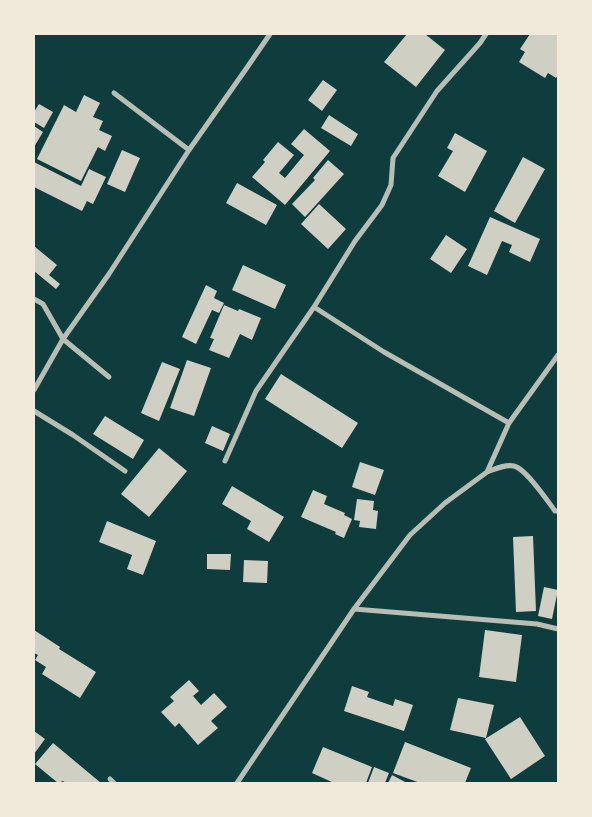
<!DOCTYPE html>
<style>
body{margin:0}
#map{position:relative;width:592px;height:817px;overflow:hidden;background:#0f3d3e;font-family:Barlow,sans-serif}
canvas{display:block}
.frame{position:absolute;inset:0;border:35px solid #f1e9da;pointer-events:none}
</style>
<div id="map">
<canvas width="592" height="817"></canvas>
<div class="frame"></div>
</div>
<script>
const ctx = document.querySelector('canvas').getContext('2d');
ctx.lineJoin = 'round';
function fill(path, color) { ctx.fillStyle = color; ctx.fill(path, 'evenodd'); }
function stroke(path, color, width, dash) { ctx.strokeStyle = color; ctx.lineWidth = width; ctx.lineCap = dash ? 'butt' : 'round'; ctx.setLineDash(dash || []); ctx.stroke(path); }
const building = new Path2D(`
 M407 34H425L445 50 416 87 384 62Z
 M530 34H558V75L556 78 548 73 545 78 519 62 525 52 520 49Z
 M323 80 337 90 322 111 308 100Z
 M84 95 100 103 93 117 103 121 99 130 112 136 105 151 98 147 81 181 37 159 64 105 76 112Z
 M39 104 53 112 44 128 34 122V112Z
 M329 115 358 134 351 146 321 128Z
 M34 126 43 132 34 147Z
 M304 129 330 151 285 205 252 177 265 162 263 160 278 142 294 155 279 173 285 178 304 155 291 144Z
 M455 133 487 151 465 192 438 176 453 151 447 148Z
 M122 150 140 158 125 192 107 184Z
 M523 157 545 169 515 223 494 211Z
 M328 160 344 174 305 217 292 204 315 180 313 178Z
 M34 162 81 186 89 169 106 177 93 204 87 201 82 211 34 187Z
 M237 183 277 205 266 225 226 203Z
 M319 204 346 229 328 249 301 224Z
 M490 217 540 239 530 262 509 252 512 245 502 241 487 275 468 266Z
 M446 235 467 249 451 273 430 259Z
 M34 246 57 265 49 275 60 284 56 289 34 271Z
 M243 265 286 285 275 309 232 290Z
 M206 285 217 291 214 298 224 303 219 313 212 310 196 344 182 337Z
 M224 305 238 311 239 309 261 318 252 340 240 334 229 358 209 350 214 339 210 338Z
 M187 360 211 368 194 416 170 408Z
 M162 362 180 369 159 421 141 413Z
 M281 374 358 423 342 448 265 399Z
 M105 416 144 440 133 459 93 434Z
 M212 426 230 434 223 451 205 443Z
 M159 448 187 471 149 517 121 494Z
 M360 462 384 470 375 495 352 487Z
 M232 486 284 517 269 542 247 529 251 521 222 504Z
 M313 490 327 496 324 504 345 513 344 515 352 519 344 538 335 534 336 532 301 517Z
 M357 499 374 501 373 510 378 511 376 529 359 527 360 521 354 520Z
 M107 521 156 541 143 575 127 569 132 555 99 542Z
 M533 536 536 611 516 612 513 537Z
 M207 554H231L230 570 207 569Z
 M244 560 268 561 267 583 243 582Z
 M544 587 558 590 552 619 538 616Z
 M34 630 60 647 59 649 96 672 80 698 42 674 46 667 35 660 38 655 34 653Z
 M485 630 522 635 516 682 479 677Z
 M189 680 199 691 193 696 201 705 214 693 227 707 211 721 218 728 198 745 179 723 175 727 161 712 174 701 170 697Z
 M352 686 369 692 367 697 393 706 395 699 413 705 404 731 344 711Z
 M458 698 494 705 486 738 450 730Z
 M520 717 545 756 511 779 485 739Z
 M34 731 45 739 34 754Z
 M405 742 471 768 465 783H420L393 773Z
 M53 743 101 783H66L63 781 58 783 35 764Z
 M323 747 372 767 366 783H334L312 773Z
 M374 767 389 773 385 783H368Z
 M392 775 407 783H388Z`);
const minor = new Path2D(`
 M114 93 189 150
 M34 299 43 304 63 339 109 377
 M314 307 384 352 509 423
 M34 390 63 339 109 274 189 150 246 69 270 34
 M34 411 73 435 125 471
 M225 461 256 391 314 307 355 241 382 205 391 185 393 158 437 91 480 43 486 34
 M487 472C495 469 505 464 514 466 526 469 547 500 555 511H558
 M354 609 537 624 558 629
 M110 779 114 783
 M237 783 354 609 410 535 445 503 487 472 509 423 558 355`);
fill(building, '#cfcfc3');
stroke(minor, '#b8beb3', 5);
</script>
